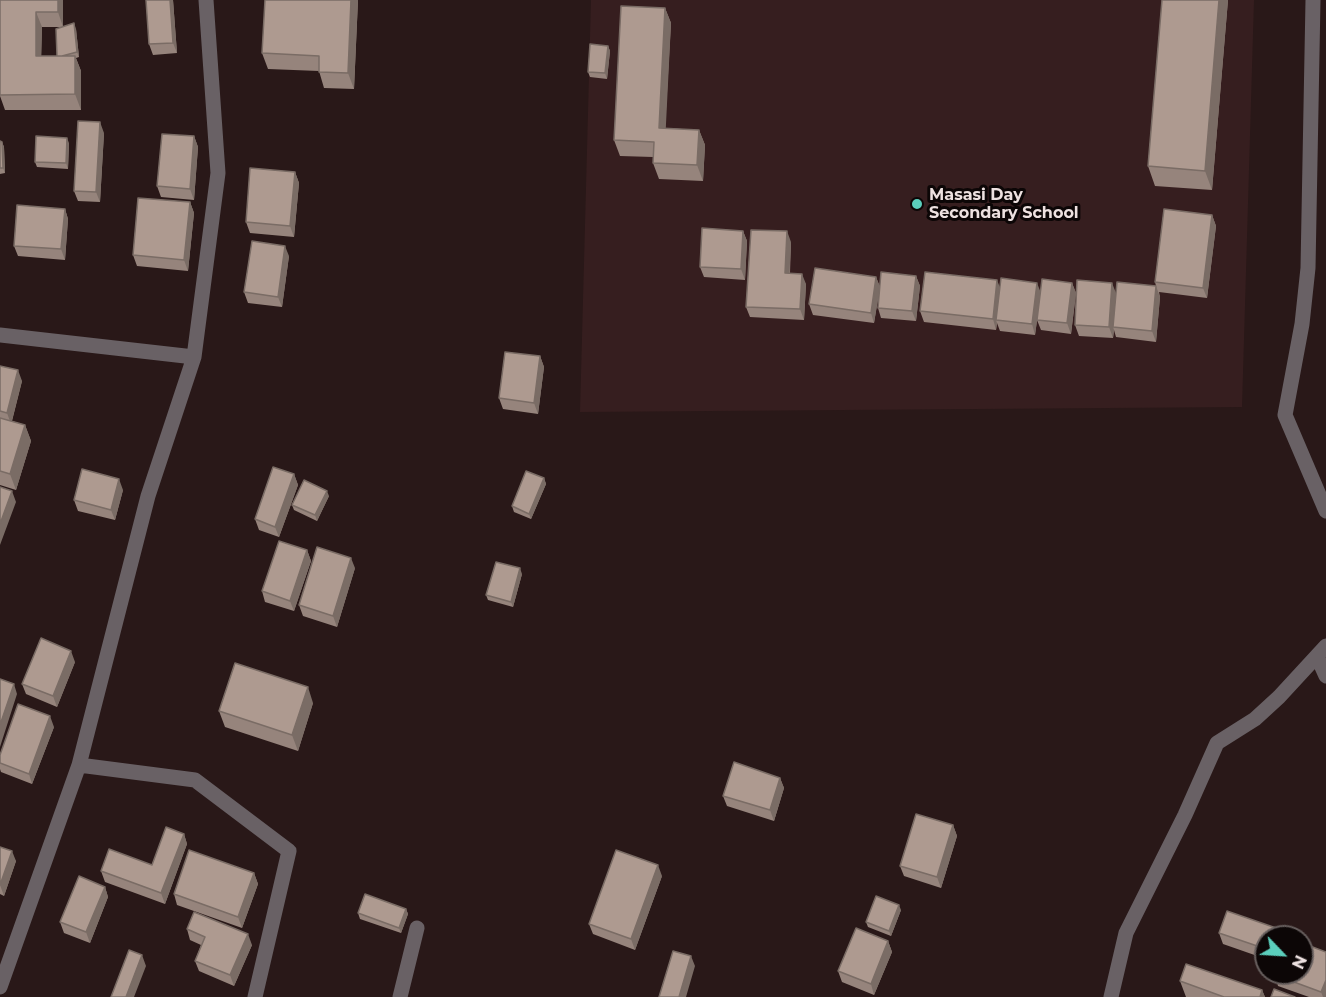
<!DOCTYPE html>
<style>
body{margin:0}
#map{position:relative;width:1326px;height:997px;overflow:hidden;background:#291818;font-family:Montserrat,sans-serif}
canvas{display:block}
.north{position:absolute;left:1254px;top:925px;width:60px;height:60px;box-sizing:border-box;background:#0c0606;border:2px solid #665e5d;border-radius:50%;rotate:115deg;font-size:16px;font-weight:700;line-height:24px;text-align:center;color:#ede1e0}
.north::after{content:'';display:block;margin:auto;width:21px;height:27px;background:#5bcebc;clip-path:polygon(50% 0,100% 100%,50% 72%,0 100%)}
</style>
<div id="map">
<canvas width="1326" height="997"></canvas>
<div class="north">N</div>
</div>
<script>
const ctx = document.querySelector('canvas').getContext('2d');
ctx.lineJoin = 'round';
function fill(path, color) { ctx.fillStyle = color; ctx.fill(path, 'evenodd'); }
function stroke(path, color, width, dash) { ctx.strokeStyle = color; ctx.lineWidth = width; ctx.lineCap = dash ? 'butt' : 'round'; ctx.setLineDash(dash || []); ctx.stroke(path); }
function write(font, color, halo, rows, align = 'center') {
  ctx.font = font + ' Montserrat,sans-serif'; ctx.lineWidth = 6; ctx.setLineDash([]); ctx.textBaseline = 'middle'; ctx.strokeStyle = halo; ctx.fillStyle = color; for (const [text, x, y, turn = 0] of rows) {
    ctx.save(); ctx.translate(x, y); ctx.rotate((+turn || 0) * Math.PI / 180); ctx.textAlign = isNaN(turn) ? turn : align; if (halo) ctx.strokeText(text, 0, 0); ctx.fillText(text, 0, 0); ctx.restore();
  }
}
const built = new Path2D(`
 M591 0H1254L1242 407 580 412Z`);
const street = new Path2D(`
 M1313 0 1308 268 1302 324 1285 415 1326 511
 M0 335 194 357
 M1317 656 1326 676
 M79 765 195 780 289 851 255 997
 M0 987 79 765 148 496 194 357 218 173 206 0
 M400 997 417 928
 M1111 997 1126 933 1185 815 1217 743 1255 719 1279 697 1326 646`);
const wall = new Path2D(`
 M0 0H63V27L76 29 79 57 76 58 81 71V110H5L0 96ZM42 27H62L57 56H41Z
 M173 0 177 53 153 55 149 44Z
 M358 0 354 89 324 88 319 71 268 69 262 53Z
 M1162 0H1228L1212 190 1155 186 1148 166Z
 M665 8 671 23 665 128 699 130 705 145 703 181 659 179 653 163V157L620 156 614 140Z
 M608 46 610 51 607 79 590 77 588 72Z
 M104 133 100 202 78 201 74 191Z
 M194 136 198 147 194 200 161 197 157 186Z
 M0 141 2 142 4 147 5 173 0 174Z
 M69 143 68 169 37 167 35 162Z
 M295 172 299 183 294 237 250 233 246 222Z
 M190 202 194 213 188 271 137 266 133 255Z
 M65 209 68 219 65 260 18 256 14 246Z
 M1212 215 1216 226 1207 298 1159 292 1160 297 1156 342 1116 337 1114 330 1113 338 1079 336 1075 325 1156 286 1155 282Z
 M743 231 747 241 745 280 704 277 700 267Z
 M791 242 790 273 806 284 804 320 750 317 746 307Z
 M289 256 282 307 248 303 244 292Z
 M916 276 920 286 916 321 881 318 878 308 879 293 874 323 813 315 809 304 876 277 880 287Z
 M1072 283 1076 293 1071 334 1041 330 1037 320 1035 335 1000 331 997 323 996 330 924 322 920 311 1000 288 1041 293Z
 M540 356 544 367 538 414 503 409 499 398Z
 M0 366 22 381 12 421 25 425 31 441 16 490 0 485Z
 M294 474 298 485 279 537 259 530 255 519Z
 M544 478 546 484 531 519 514 512 512 506Z
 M123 490 115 520 78 511 74 500Z
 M329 496 317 521 294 510 292 505Z
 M307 550 311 561 294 611 265 602 262 591Z
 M355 568 337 627 303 616 299 605Z
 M522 574 513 607 488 600 486 595Z
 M75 662 57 707 26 694 22 684Z
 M313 703 298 751 225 727 219 711Z
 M54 727 32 784 1 772 0 769V755Z
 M780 778 784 788 774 821 727 806 723 796Z
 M953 825 957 836 941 888 904 876 900 866Z
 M184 834 187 844 165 904 105 882 101 871 152 865Z
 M0 847 16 861 4 896 0 894Z
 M254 873 258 884 242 928 177 905 174 894Z
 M662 876 635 950 593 934 589 924Z
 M105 887 108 897 90 943 64 933 60 922Z
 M406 909 408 914 401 933 360 919 358 913Z
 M901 910 891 936 868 927 866 922Z
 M187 929 252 945 234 986 199 971 195 961 201 945 190 940Z
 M1219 933 1266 937V959L1223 944Z
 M888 941 892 952 874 995 842 982 838 971Z
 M1326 952V997H1309L1278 986 1275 975Z
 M1180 981 1262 990 1265 997H1186Z`);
const shadedWall = new Path2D(`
 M58 0H63V27L58 12Z
 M170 0H173L177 53 173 43Z
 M351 0H358L354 89 348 73Z
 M1219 0H1228L1212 190 1205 171Z
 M665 8 671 23 665 144 659 128Z
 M36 12 42 27 41 71 36 56Z
 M74 23 76 29 79 57 77 52Z
 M608 46 610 51 607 79 605 73Z
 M75 56 81 71V110L75 94Z
 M100 122 104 133 100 202 96 192Z
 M699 130 705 145 703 181 697 165Z
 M194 136 198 147 194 200 190 189Z
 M67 138 69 143 68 169 66 163Z
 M2 142 4 147 5 173 3 168Z
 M295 172 299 183 294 237 290 226Z
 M190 202 194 213 188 271 184 260Z
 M65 209 68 219 65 260 61 249Z
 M1212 215 1216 226 1207 298 1203 288Z
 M743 231 747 241 745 280 741 269Z
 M787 231 791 242 789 283 785 273Z
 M285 246 289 256 282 307 278 297Z
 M802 274 806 284 804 320 800 309Z
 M916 276 920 286 916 321 912 311Z
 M876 277 880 287 874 323 871 313Z
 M997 280 1001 290 996 320 997 323 996 330 993 319Z
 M1037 283 1041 293 1035 335 1032 324Z
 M1072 283 1076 293 1071 334 1067 323Z
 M1112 283 1116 293 1113 327 1114 330 1113 338 1109 327Z
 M1156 286 1160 297 1156 342 1152 331Z
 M540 356 544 367 538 414 534 403Z
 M18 370 22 381 11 424 7 413Z
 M25 425 31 441 16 490 10 474Z
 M294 474 298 485 279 537 275 527Z
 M544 478 546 484 531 519 529 514Z
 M119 479 123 490 115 520 111 510Z
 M12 491 16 502 0 545V524Z
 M327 491 329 496 317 521 315 515Z
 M307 550 311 561 294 611 290 601Z
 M351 558 355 568 337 627 333 616Z
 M520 568 522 574 513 607 511 602Z
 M71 651 75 662 57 707 53 696Z
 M14 684 17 694 0 747V725Z
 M308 687 313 703 298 751 292 735Z
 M50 716 54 727 32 784 29 774Z
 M780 778 784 788 774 821 770 810Z
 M953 825 957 836 941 888 937 877Z
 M184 834 187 844 165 904 161 893Z
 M12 851 16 861 4 896 0 885Z
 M658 865 662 876 635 950 631 939Z
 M254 873 258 884 242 928 238 917Z
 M105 887 108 897 90 943 86 932Z
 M899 905 901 910 891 936 889 931Z
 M406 909 408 914 401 933 399 928Z
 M1279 929 1282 937H1276Z
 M248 934 252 945 234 986 230 975Z
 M888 941 892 952 874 995 871 984Z
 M142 955 146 966 134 997H126Z
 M691 956 695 966 686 997H679Z
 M1326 980V997H1323L1321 992Z
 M1262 990 1265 997H1260Z`);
const building = new Path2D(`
 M0 0H58V12H36V56H75V94L0 95Z
 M146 0H170L173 43 149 44Z
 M265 0H351L348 73 319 72V56L262 53Z
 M1162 0H1219L1205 171 1148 166Z
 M621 6 665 8 659 128 699 130 697 165 653 163 654 142 614 140Z
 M74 23 77 52 62 56H57L56 29Z
 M590 44 608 46 605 73 588 72Z
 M78 121 100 122 96 192 74 191Z
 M162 134 194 136 190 189 157 186Z
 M36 136 67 138 66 163 35 162Z
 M0 141 2 142 3 168H0Z
 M250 168 295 172 290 226 246 222Z
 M138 198 190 202 184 260 133 255Z
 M17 205 65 209 61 249 14 246Z
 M1164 209 1212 215 1203 288 1155 282Z
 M702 228 743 231 741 269 700 267Z
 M751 230 787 231 785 273 802 274 800 309 746 307Z
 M252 241 285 246 278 297 244 292Z
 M815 268 876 277 871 313 809 304Z
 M881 272 916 276 912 311 878 308Z
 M925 272 997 280 993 319 920 311Z
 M1001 278 1037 283 1032 324 996 320Z
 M1042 279 1072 283 1067 323 1037 320Z
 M1077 280 1112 283 1109 327 1075 325Z
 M1117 282 1156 286 1152 331 1113 327Z
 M505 352 540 356 534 403 499 398Z
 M0 366 18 370 7 413 0 411Z
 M0 418 25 425 10 474 0 471Z
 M273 467 294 474 275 527 255 519Z
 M82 469 119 479 111 510 74 500Z
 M526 471 544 478 529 514 512 506Z
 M304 480 327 491 315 515 292 505Z
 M0 487 12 491 0 524Z
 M279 541 307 550 290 601 262 591Z
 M317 547 351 558 333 616 299 605Z
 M496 562 520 568 511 602 486 595Z
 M41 638 71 651 53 696 22 684Z
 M235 663 308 687 292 735 219 711Z
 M0 679 14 684 0 725Z
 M18 704 50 716 29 774 0 763V755Z
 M734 762 780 778 770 810 723 796Z
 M916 814 953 825 937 877 900 866Z
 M166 827 184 834 161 893 101 871 109 849 152 865Z
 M0 847 12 851 0 885Z
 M189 850 254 873 238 917 174 894Z
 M616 850 658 865 631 939 589 924Z
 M79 876 105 887 86 932 60 922Z
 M365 894 406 909 399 928 358 913Z
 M876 896 899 905 889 931 866 922Z
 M1227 911 1279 929 1276 937H1266V949L1219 933Z
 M194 912 248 934 230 975 195 961 205 937 187 929Z
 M856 928 888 941 871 984 838 971Z
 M1302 943 1326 952V980L1321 992 1275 975V973H1302Z
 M129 950 142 955 126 997H111Z
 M673 951 691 956 679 997H659Z
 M1186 964 1262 990 1260 997H1224L1180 981Z
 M1274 989 1295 997H1271Z`);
const markers = [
 [917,204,6,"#5bcebc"]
];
const poiNames = [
 ["Masasi Day",929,195],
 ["Secondary School",929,213]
];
fill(built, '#361e1f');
stroke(street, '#696165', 15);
fill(wall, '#96847c');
fill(shadedWall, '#7a6c65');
fill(building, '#ae9a90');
stroke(building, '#7a6c65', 1.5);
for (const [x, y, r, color] of markers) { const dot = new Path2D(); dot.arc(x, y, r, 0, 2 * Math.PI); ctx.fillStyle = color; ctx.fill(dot); stroke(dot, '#0c0606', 2); }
write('bold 16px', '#ede1e0', '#0c0606', poiNames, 'left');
</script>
